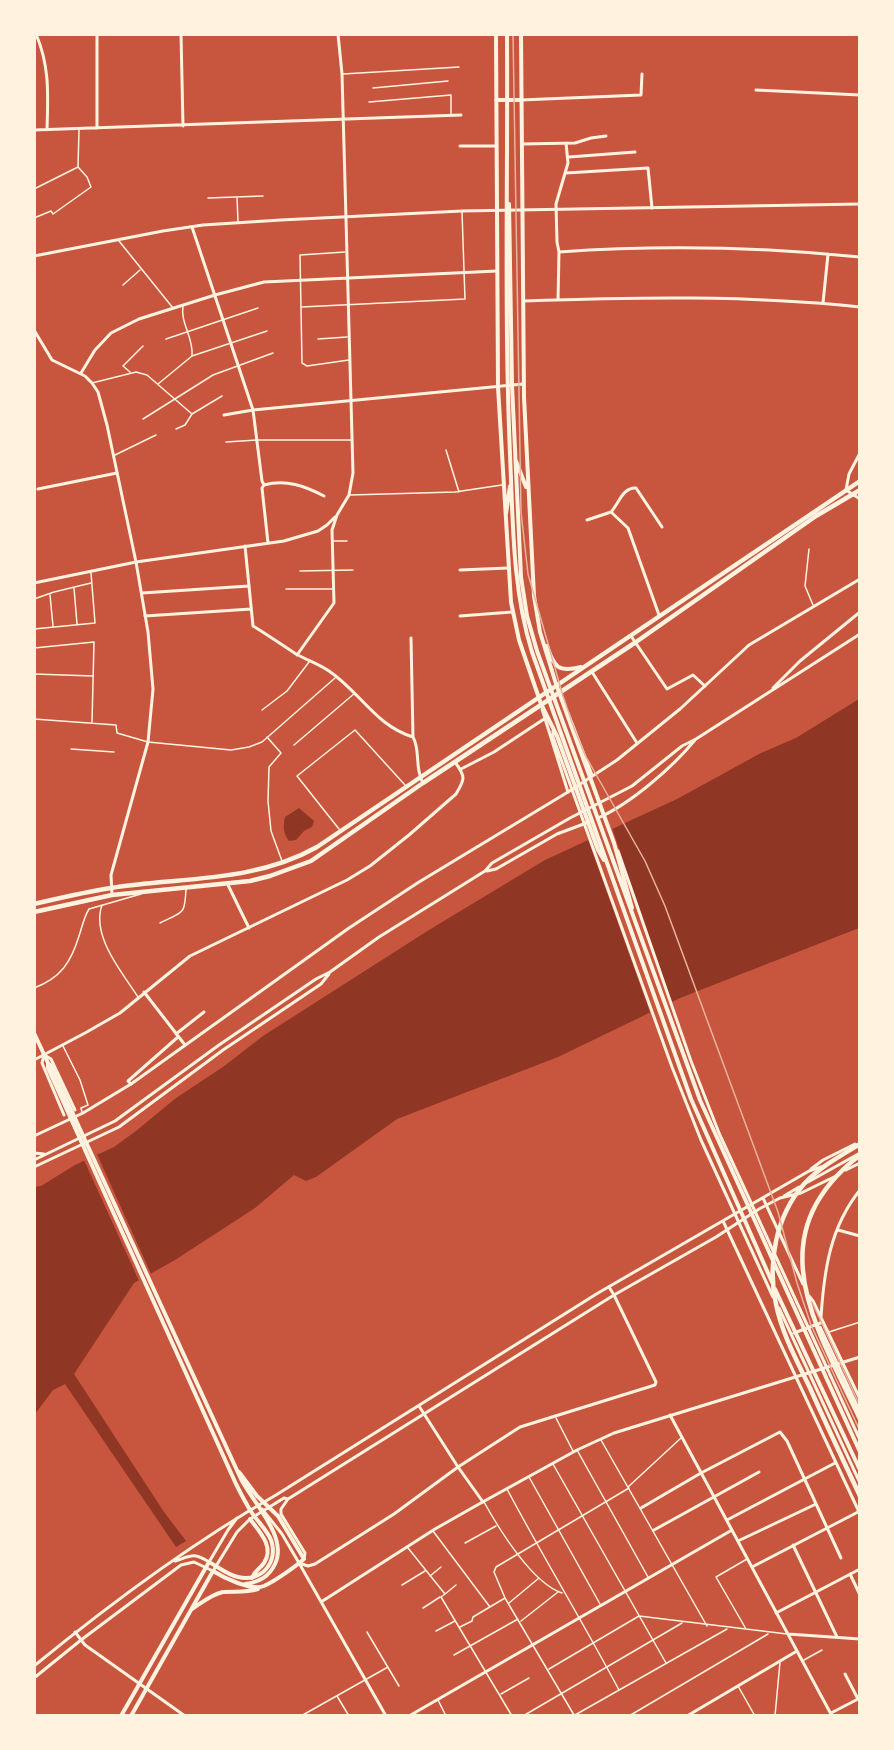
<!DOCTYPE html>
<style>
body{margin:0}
#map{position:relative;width:894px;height:1750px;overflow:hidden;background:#c8553d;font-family:Arial,sans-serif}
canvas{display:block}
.frame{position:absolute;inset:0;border:36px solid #fff3e0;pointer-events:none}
</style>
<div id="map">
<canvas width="894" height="1750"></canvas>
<div class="frame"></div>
</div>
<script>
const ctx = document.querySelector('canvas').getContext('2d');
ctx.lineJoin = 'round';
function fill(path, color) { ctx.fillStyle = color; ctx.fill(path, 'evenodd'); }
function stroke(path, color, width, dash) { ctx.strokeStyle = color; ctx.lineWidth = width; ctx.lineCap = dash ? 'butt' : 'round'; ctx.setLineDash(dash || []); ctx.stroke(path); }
const water = new Path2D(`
 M859 699V928L680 998 558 1057 397 1119 316 1177 306 1181 294 1175 255 1208 175 1260 134 1283 74 1374 164 1512 186 1541 176 1547 65 1384 53 1390 35 1414V1187L41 1186 75 1165 114 1147 136 1131 176 1098 223 1067 263 1036 429 930 545 860 677 799 761 753 796 738Z
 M299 808 314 821 312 827 304 831 296 840 289 841C283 833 283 826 285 817Z`);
const pier = new Path2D(`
 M611 825 673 1005 651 1015 587 837Z
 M96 1152 152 1276 140 1283 83 1158Z`);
const service = new Path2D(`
 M343 74 459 67
 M373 88 448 81
 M369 102 451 95V114
 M34 189 78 167 79 130
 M237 197 238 222
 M208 198 263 196
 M34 218 51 211 53 214 91 187 87 177 78 167
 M119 241 173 308
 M345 252 300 255 302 363 307 366 349 360
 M123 285 140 270
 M183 306C180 323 194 338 192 356
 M301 307 465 299 462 212
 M166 339 258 308
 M318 339 347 337
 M130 372 123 366 143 346
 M92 383 136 372 147 375 192 414
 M158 384 192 356 267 331
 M143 419 213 375 273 353
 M176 429 185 425 192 414 222 396
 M226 442 257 440H351
 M446 450 459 492
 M115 455 156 435
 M350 495 455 492 502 485
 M334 541H347
 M809 549 805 586 813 605
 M300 571 353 570
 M74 588 77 624
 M286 589H333
 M50 595 53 626
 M34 599 54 592 91 583
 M34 629 95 623 91 573
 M34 648 94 642 92 722
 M34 674 93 676
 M262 710 287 691 309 662
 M34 719 116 725 117 733 148 742 231 750 249 747 262 742 335 678
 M267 737 281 753 269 767 268 801 271 831 282 861
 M294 745 355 693
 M71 749 114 752
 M339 829 297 776 355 730 405 785
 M102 905C91 936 122 972 138 997
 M160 923C184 911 185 915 186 888
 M34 988C61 978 71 962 79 936 82 927 84 917 89 909L141 894
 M63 1046 80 1080 88 1105 81 1108 82 1112
 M829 1332 860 1322
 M556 1418 573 1451
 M601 1440 707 1626
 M577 1450 648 1577
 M553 1464 666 1663
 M529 1477 600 1604
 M628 1487 681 1438
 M507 1489C543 1557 583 1622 619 1690
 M484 1502C499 1529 532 1583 562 1593
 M433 1531 490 1607
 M465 1543 496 1526
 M408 1548 445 1594 441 1597 512 1716
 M430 1576 441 1567
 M402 1585 425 1571
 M445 1594 456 1585
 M509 1603 539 1578
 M423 1608 440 1597
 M521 1621 558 1592
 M460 1627 472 1621 473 1617 505 1598
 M746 1629 716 1577 747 1559
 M436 1631 455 1621
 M367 1632 399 1686
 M454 1655 518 1619
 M804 1660 822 1650
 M549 1669 639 1616 787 1634
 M738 1686 755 1716
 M501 1694 529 1678
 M337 1696 349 1716
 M438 1700 446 1716
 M574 1715 505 1598 494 1572 496 1567 629 1488
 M575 1715 727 1629
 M301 1716 388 1667
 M523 1716 682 1623
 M629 1716 768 1634
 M775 1716 780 1662`);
const minor = new Path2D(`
 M36 34C50 67 48 95 47 130
 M97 34V128
 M181 34 183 126
 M756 90 860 95
 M521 100 641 95 642 74
 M34 130 461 115
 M522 144 575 143 591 138 606 136
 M460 146H496
 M569 157 635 152
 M566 173 648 168 652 208
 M192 227 253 410 262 481 264 485 262 488 268 543
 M559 252C659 245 760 247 860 257
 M558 300 559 252 557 242 556 204 568 163 566 143
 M524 301C636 297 748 295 860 307
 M823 303 828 254
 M81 373 95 350 111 333 139 319 215 295 264 282 497 271
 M224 415 253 410 523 384
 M264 485C286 479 305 486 324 496
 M38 489 117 473
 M846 490 849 474 860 453
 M611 512C619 503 623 487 636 488L662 527
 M587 520 611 512 628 528 659 615
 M245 546 253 626C268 635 282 645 296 654 307 660 319 664 329 671 360 692 376 726 413 737 421 751 414 767 423 783
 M460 570 508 568
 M34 583 136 562 284 541 318 531 327 525 335 517
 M142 593 249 586
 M145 616 251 609
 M460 616 512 612
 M631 636 667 689 693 675 705 686
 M411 638 413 737
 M297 655 334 603 332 530 337 515 349 495 353 473 342 74 338 34
 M592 672 637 743
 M542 709 568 792
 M568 713 592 775
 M553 731V737L672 1067 701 1140 773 1297
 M461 769 494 752 544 719
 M618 851 691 1061 719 1133 860 1440
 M227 883 249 928
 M144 992 185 1045
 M176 1034 204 1012
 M44 1055 42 1063 64 1115
 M46 1056 51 1059 75 1110
 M34 1060 85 1033 120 1013 190 956 347 880 370 866 409 835 456 794C465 779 466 777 455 762
 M131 1084 128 1081 178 1037
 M811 1169 823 1160 855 1144
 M838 1230 860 1236
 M779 1308 860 1483
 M794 1333 823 1322
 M419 1406 458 1467 483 1502
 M670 1415 832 1716
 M641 1508 701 1473 780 1432 787 1441 841 1558
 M727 1520 835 1463
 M654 1530 759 1472
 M738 1541 816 1504
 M793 1545 837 1637
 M299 1563 308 1566 315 1564 394 1514 458 1467 520 1427 655 1385 656 1382 614 1295 609 1287
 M752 1567 858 1512
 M850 1574 860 1595
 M776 1613 860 1569
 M75 1632 85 1645 185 1716
 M788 1634 860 1639
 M845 1674 858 1699
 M831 1713 860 1698
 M409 1716 732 1530
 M687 1716 797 1651`);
const tertiary = new Path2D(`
 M34 256 163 231 203 225 281 220 462 211 860 204
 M34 330 52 360 85 376 92 383 98 392 107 425 136 562 148 632 153 689 148 742 111 875 112 895
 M846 490 860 499
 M773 688 800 661 860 612
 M598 818C630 804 672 768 695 740
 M487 871 496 869 557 834 589 822
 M34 1136 83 1113 131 1084 349 928 419 882 568 792 617 760 680 709 749 645 860 579
 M34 1153 44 1154
 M34 1160 115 1121 219 1045 316 979 330 972 379 937 485 871 492 863 570 818 632 786 682 746 696 739 860 634
 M34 1167 119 1127 223 1050 321 984 329 974
 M846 1170 860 1163
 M808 1182 860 1153
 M784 1196 799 1187
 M763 1198 803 1284
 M723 1221 860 1514
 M809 1296 813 1301 860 1399
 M821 1317C824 1271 830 1227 860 1190
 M820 1327 860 1412
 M288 1499 281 1509V1514L305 1553 304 1559
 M262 1509 282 1534 299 1563 386 1716
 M175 1561C191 1556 193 1552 209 1562L228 1530 237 1518
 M321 1602 435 1529 479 1504 577 1450 614 1433 860 1357
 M34 1666C111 1603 190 1544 276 1495L598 1293 809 1171 824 1166
 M34 1678 81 1640 181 1565 194 1562 213 1571 237 1532 250 1519 284 1498 288 1499 614 1295 716 1237 759 1209 780 1198 801 1193 838 1175`);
const secondary = new Path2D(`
 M496 34 498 387 511 602 519 640 541 704 557 736 598 850 604 860
 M507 34C508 174 504 314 510 454 513 520 512 588 532 652L691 1099 772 1282
 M521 34 524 397 534 596 540 632 556 684 614 843 632 908
 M496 100H521
 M509 204 512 385 521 577 527 616 537 651 700 1100 860 1452
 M516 461 526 487
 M506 514 510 486
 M547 646C554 667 558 673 581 667
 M34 1033 48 1063V1068L236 1484C241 1494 246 1504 252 1513 258 1522 267 1530 271 1540 279 1562 261 1583 238 1577 228 1575 218 1567 209 1562L121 1716
 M49 1064 51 1066 241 1479C254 1504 288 1537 275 1564 269 1577 259 1582 245 1584
 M775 1289 860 1470
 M250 1519C259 1531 275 1547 264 1563 260 1569 255 1570 252 1578
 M192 1609C201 1603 212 1594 223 1592 235 1591 245 1593 258 1589
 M131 1716 213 1571C224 1578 251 1591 264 1586 275 1581 295 1567 304 1559L278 1516 257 1496 239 1472`);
const primary = new Path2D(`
 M34 904C60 898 85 892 111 888 181 877 253 883 317 847L860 481
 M34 912 112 895 250 881 270 876 311 861 423 783 636 642 816 516 860 490`);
const trunk = new Path2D(`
 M860 1144C840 1156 820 1167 804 1184 776 1216 767 1263 776 1304 782 1334 797 1361 810 1388 826 1424 843 1460 860 1496
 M860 1155C756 1236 816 1326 860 1419`);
const rail = new Path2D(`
 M513 34 521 512 528 574 563 696 574 728 585 755 645 861 665 906 778 1212 797 1283 811 1325 860 1431
 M812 1302 860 1406`);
fill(water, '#8f3625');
fill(pier, '#c8553d');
stroke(service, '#fff3e0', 1.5);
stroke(minor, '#fff3e0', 3);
stroke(tertiary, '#fff3e0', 3);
stroke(secondary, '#fff3e0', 4);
stroke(primary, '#fff3e0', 4.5);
stroke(trunk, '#fff3e0', 4.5);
stroke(rail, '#e9b49f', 1.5);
</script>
